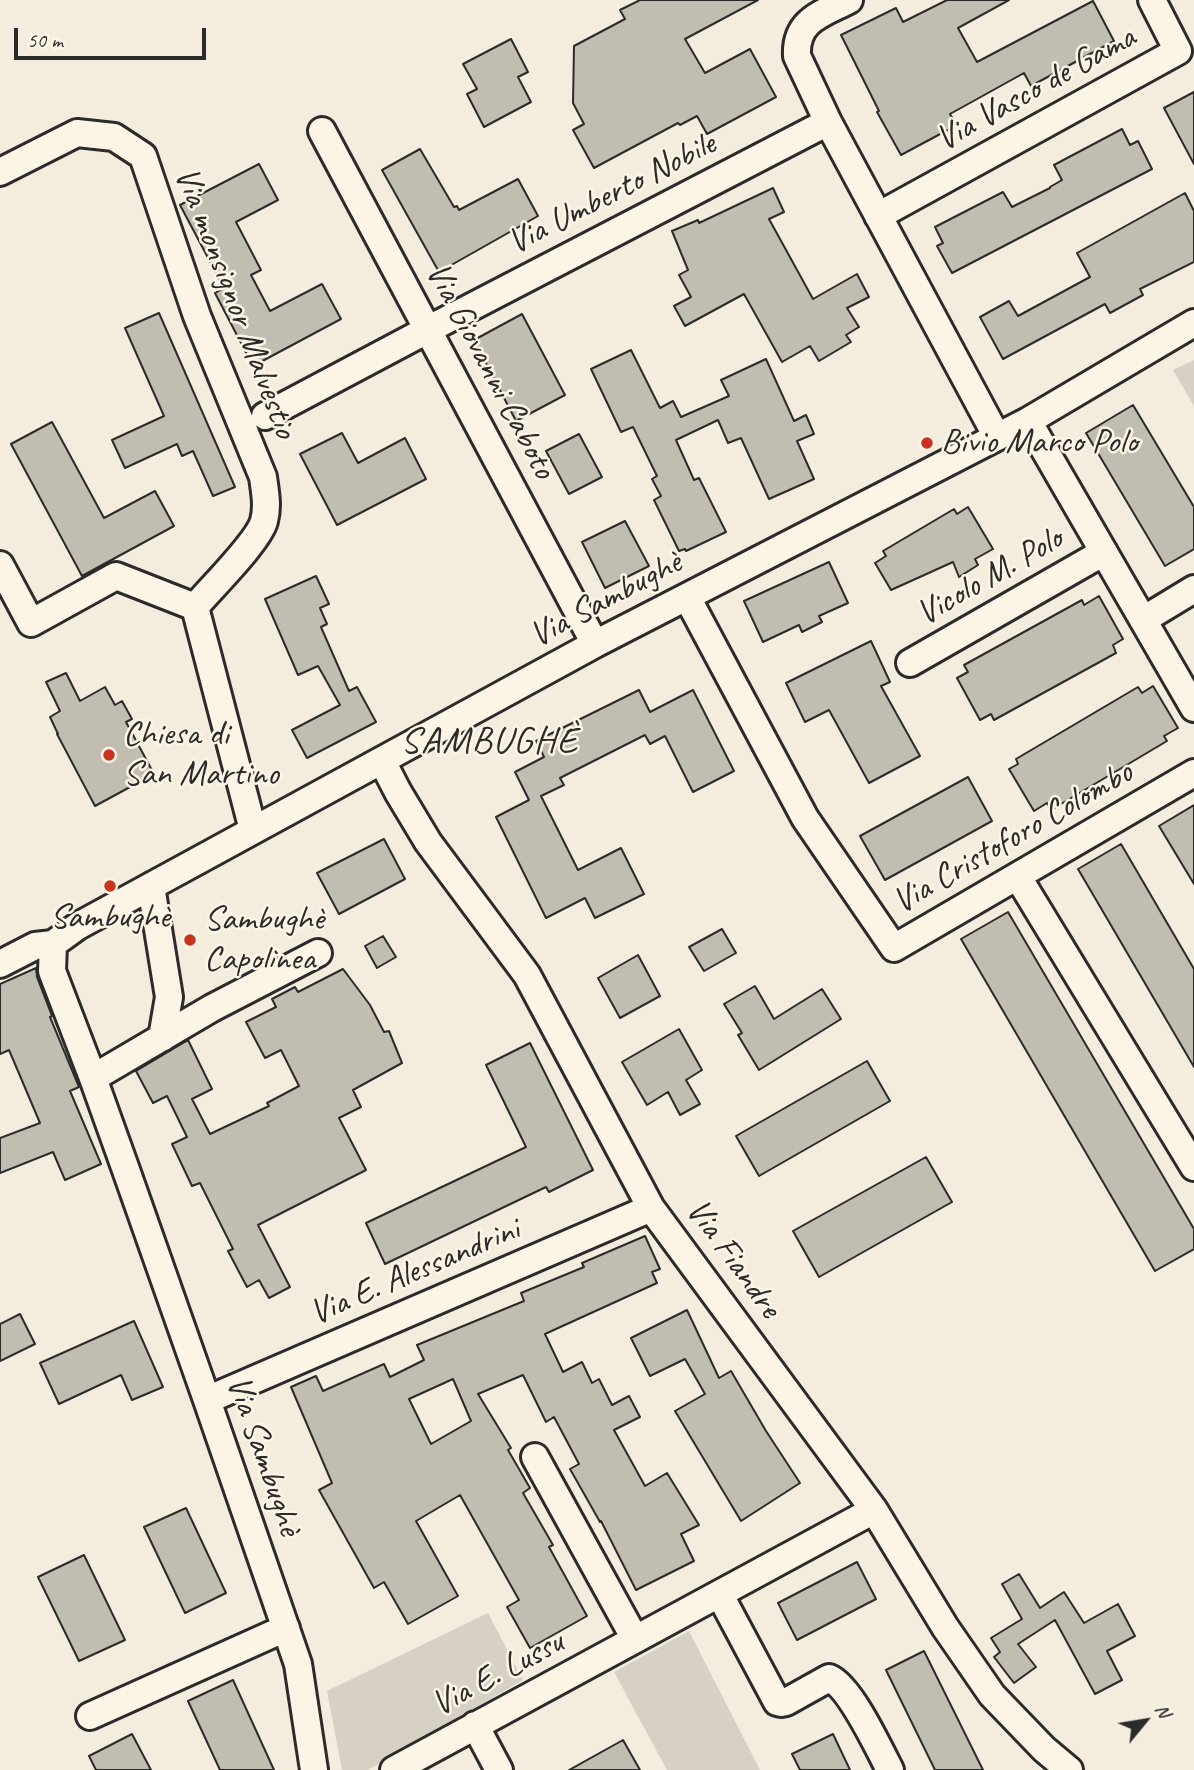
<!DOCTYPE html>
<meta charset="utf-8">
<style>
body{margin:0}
#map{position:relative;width:1194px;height:1770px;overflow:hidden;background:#f4edde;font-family:Caveat,sans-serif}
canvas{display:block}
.north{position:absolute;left:1110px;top:1686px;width:70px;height:70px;-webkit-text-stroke:5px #fcf5e5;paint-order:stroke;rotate:60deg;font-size:19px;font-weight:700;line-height:28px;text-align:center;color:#2b2b2b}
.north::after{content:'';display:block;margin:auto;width:24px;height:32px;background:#2b2b2b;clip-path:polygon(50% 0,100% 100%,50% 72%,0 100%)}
.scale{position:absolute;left:14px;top:28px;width:192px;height:32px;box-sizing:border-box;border:4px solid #2b2b2b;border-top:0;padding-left:9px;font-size:21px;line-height:24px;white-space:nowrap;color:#2b2b2b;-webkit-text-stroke:5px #fcf5e5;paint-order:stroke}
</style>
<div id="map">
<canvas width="1194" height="1770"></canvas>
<div class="north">N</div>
<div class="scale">50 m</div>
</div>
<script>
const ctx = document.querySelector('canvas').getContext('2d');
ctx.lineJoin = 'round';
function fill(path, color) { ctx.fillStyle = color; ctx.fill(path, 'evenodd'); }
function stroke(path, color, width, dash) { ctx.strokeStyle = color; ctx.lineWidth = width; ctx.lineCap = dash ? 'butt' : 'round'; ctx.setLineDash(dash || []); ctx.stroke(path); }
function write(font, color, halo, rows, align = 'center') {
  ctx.font = font + ' Caveat,sans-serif'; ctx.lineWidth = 5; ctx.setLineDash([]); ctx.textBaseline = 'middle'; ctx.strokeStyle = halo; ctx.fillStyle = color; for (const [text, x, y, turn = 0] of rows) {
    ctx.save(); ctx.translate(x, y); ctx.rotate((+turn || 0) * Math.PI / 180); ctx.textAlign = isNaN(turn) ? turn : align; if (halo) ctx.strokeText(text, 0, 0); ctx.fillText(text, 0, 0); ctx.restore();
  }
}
const green = new Path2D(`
 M1194 360V406L1173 370Z
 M488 1613 523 1680 368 1770H342L327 1691Z
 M689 1631 760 1770H667L614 1672Z`);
const building = new Path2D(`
 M640 0H758L685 39 705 73 750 49 776 97 707 134 697 116 680 125 678 123 594 168 573 130 584 124 573 103 574 46 625 19 620 10Z
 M947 0H1009L958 28 977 62 1093 1 1114 41 1031 86 1024 73 950 114 957 125 901 155 877 112 879 111 841 35 896 8 903 22Z
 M511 39 528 72 518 77 531 102 484 127 467 94 477 89 463 64Z
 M1194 92V164L1164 108Z
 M1122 129 1130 145 1138 141 1152 169 952 273 937 246 943 243 935 227 1003 192 1012 207 1050 188V187L1062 180 1054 165Z
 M420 149 454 207 457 206 459 210 518 179 538 216 439 272 382 170Z
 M259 164 278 200 236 222 261 270 251 275 270 311 322 284 341 319 253 366 215 293 224 288 180 205Z
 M773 188 784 212 769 219 813 299 857 274 869 297 847 308 859 327 846 335 851 342 819 361 810 346 782 362 744 294 685 326 674 306 691 297 679 275 688 270 672 231 698 220 699 223Z
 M1185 193 1194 211V262L1140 289 1143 295 1110 313 1105 304 1003 359 980 317 1009 301 1018 316 1090 277 1077 253Z
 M159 313 235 487 213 496 193 451 182 456 177 444 125 468 112 440 164 416 125 328Z
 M522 314 565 395 516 421 474 340Z
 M631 350 660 408 673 401 681 417 729 396 721 380 766 359 794 421 806 415 814 434 797 441 814 479 769 499 741 438 728 443 718 420 676 440 694 480 699 478 726 532 686 551 685 549 679 551 654 500 661 496 652 479 657 476 633 427 621 432 591 369Z
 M1133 405 1194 507V549L1165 566 1086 433Z
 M52 422 104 518 155 491 174 526 82 576 11 444Z
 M342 433 358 463 405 438 426 479 337 525 300 454Z
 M579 434 602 477 569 494 546 451Z
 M968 507 993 549 975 559 978 565 959 577 953 562 891 590 875 563 886 556 883 551 954 509 957 514Z
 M625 521 649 566 605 588 582 542Z
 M829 562 848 603 819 616 822 622 802 632 799 625 763 642 744 601Z
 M316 576 329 604 320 608 327 624 321 627 349 691 357 687 376 722 307 758 292 730 340 705 318 666 298 675 265 599Z
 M1099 596 1123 639 1113 645 1116 653 994 720 991 714 980 720 957 678 968 672 964 665 1082 600 1084 605Z
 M871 641 890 682 881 686 920 756 869 783 829 710 805 722 786 683Z
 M66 673 80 701 105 687 115 705 122 701 132 719 126 722 154 774 95 806 57 734H58L50 717 60 711 46 682Z
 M1153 686 1178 728 1164 736 1167 741 1051 810 1047 803 1034 811 1009 769 1018 764 1016 759 1138 687 1142 693Z
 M639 690 650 712 693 690 734 771 693 792 665 736 650 744 645 735 560 778 564 785 541 796 578 870 621 848 644 894 595 918 585 898 546 918 496 817 529 800 515 772 544 757 536 741Z
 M968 777 992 821 885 880 860 836Z
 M1194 805V884L1159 826Z
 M384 839 405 879 339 914 317 873Z
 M1121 844 1194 969V1067L1078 869Z
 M1008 912 1194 1229V1249L1155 1271 961 939Z
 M722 929 736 953 704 971 689 947Z
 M383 936 396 957 377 968 365 946Z
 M638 955 660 996 620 1018 598 978Z
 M36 968 37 977 52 1016 50 1017 79 1087 70 1091 101 1164 65 1180 53 1152 0 1173V1138L40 1123 9 1050 0 1054V984Z
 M343 969 370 1005 384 1032 389 1031 402 1063 353 1090 361 1107 339 1118 366 1170 258 1225 290 1287 269 1298 259 1280 247 1287 228 1251 233 1249 200 1183 192 1186 172 1144 187 1137 167 1096 153 1103 136 1071 188 1040 212 1089 192 1099 210 1134 269 1106 267 1103 299 1086 281 1050 265 1058 246 1022 276 1007 272 999 295 987 298 992Z
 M755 986 774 1019 822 989 841 1019 759 1070 738 1035 742 1033 724 1004Z
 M679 1029 702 1070 686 1080 700 1104 680 1115 668 1092 647 1105 622 1062Z
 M530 1043 593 1170 549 1192 546 1187 385 1264 366 1223 526 1147 486 1065Z
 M867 1061 890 1101 759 1176 736 1136Z
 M926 1157 952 1202 819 1277 793 1231Z
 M645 1236 660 1269 652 1272 657 1283 545 1334 563 1372 582 1362 592 1383 599 1379 612 1405 629 1396 640 1417 614 1430 645 1486 667 1473 699 1525 681 1534 694 1561 636 1590 601 1521 600 1522 570 1469 579 1464 554 1417 546 1422 523 1375 478 1394 511 1448 508 1450 530 1488 523 1493 553 1545 549 1547 587 1616 530 1648 507 1607 519 1600 460 1495 416 1521 458 1596 408 1624 384 1582 374 1588 319 1490 332 1483 291 1387 316 1376 323 1391 384 1364 390 1377 424 1360 417 1345 524 1301 521 1293 584 1267 582 1263ZM453 1379 471 1421 431 1444 409 1399Z
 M687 1310 719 1378 731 1371 766 1431 800 1483 741 1521 675 1411 705 1394 685 1359 650 1376 631 1338Z
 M20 1314 35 1344 0 1361V1324Z
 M134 1321 163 1387 132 1400 121 1375 59 1404 40 1363Z
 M186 1508 226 1593 185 1613 144 1527Z
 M84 1555 125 1640 79 1661 38 1577Z
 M857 1562 876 1599 797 1640 778 1603Z
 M1019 1574 1040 1608 1064 1592 1084 1623 1118 1604 1135 1636 1107 1651 1122 1680 1095 1694 1055 1620 1018 1644 1036 1667 1014 1683 994 1657 1000 1652 991 1638 1022 1619 1002 1584Z
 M924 1651 983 1770H935L886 1670Z
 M233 1680 274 1770H220L188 1701Z
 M132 1734 151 1770H96L89 1756Z
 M833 1734 850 1770H800L792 1754Z
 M623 1740 640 1770H569Z`);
const minor = new Path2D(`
 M849 0C822 14 795 20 797 56L828 122 997 437
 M322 131 595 644
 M0 172 77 133 114 137 143 156 197 316 263 477C265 492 268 506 264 521 259 541 210 589 195 607
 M878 216 1178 51 1152 0
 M265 416 429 329 828 122
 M1028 421 1194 708
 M0 565 31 623 116 576 195 607
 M687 597 805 818 894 948 1194 773
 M195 607 253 830
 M1143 620 1194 589
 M910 663 1104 552
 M382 761 398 792 428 842 527 975 651 1208 874 1510 945 1627 992 1695 1044 1749 1069 1770
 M1018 877 1194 1167
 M151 886 169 997 162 1038
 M53 944 78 926 595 644 1028 421 1194 323
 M53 944 52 971 93 1078 126 1170 207 1400 298 1664 314 1770
 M0 964 35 946 53 944
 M93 1078 212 1008 318 953
 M207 1400 651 1208
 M535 1457 635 1639
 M720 1595 777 1702 781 1703 786 1702 829 1678C850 1686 879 1749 890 1770
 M90 1716 286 1628
 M475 1725 499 1770
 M394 1770 874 1510`);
const markers = [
 [927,443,7,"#c8321e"],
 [109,755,7,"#c8321e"],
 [110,886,7,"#c8321e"],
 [190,940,7,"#c8321e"]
];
const streetNames = [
 ["Via Vasco de Gama",1036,89,-29],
 ["Via Umberto Nobile",612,194,-27],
 ["Via monsignor Malvestio",235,303,69],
 ["Via Giovanni Caboto",490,371,62],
 ["Vicolo M. Polo",990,577,-30],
 ["Via Sambughè",606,600,-28],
 ["Via Cristoforo Colombo",1013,838,-30],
 ["Via Fiandre",733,1259,54],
 ["Via E. Alessandrini",415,1272,-23],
 ["Via Sambughè",263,1456,71],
 ["Via E. Lussu",498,1674,-28]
];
const poiNames = [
 ["Bivio Marco Polo",941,443],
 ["Chiesa di",123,735],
 ["San Martino",123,775],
 ["Sambughè",110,918,"center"],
 ["Sambughè",204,920],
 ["Capolinea",204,960]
];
const quarterNames = [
 ["SAMBUGHÈ",490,742]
];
fill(green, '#d6d1c4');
fill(building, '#c2bdb1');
stroke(building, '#2b2b2b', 2);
stroke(minor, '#2b2b2b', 32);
stroke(minor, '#fcf5e5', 26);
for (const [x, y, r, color] of markers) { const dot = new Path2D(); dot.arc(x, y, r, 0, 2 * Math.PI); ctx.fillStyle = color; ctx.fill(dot); stroke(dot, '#fcf5e5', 2.5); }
write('35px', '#2b2b2b', '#fcf5e5', streetNames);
write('35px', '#2b2b2b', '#fcf5e5', poiNames, 'left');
ctx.letterSpacing = '2px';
write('38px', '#2b2b2b', '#fcf5e5', quarterNames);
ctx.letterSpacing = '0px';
</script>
